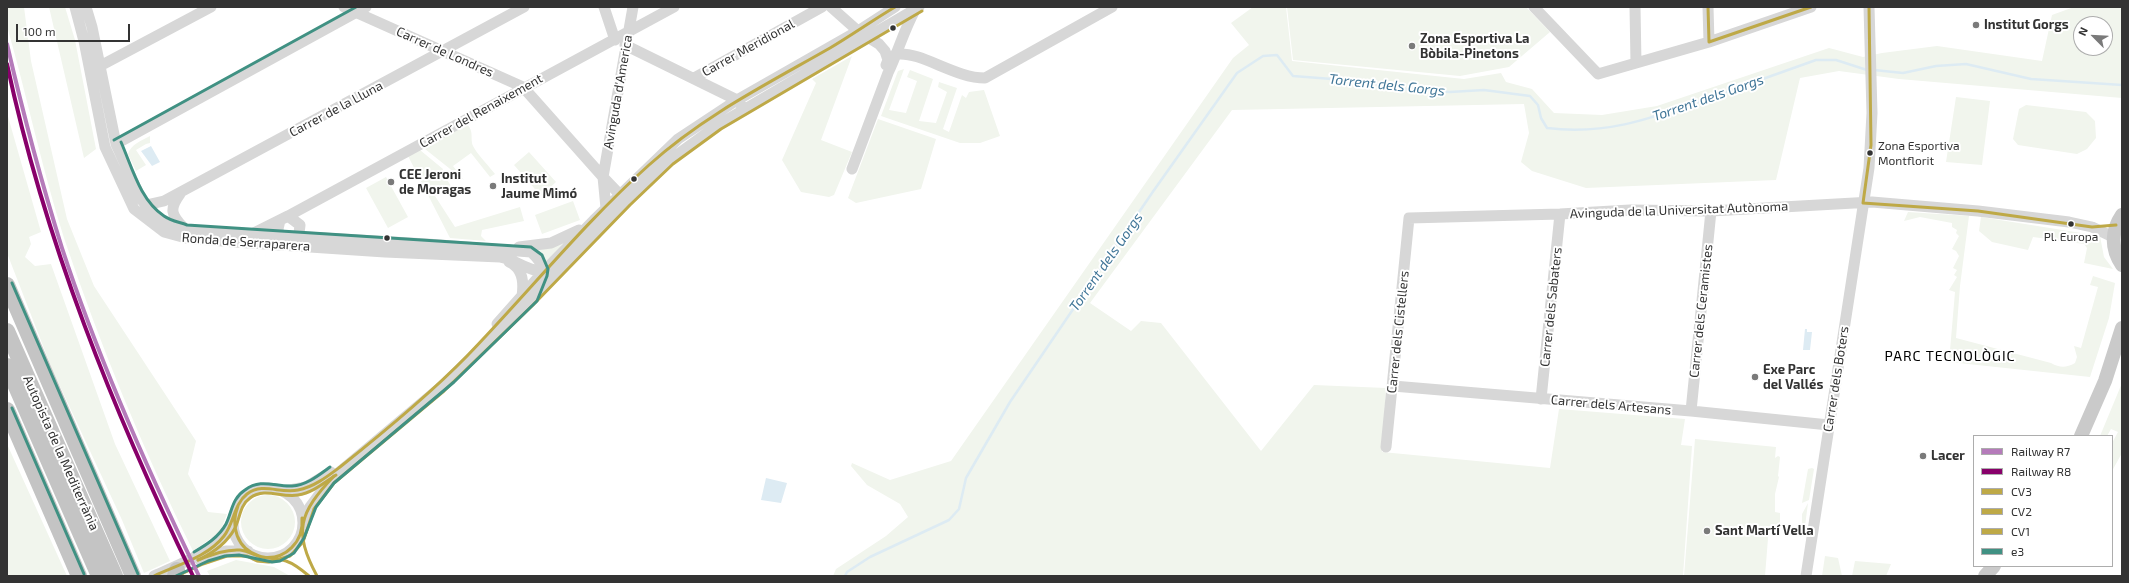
<!DOCTYPE html>
<meta charset="utf-8">
<style>
body{margin:0}
#map{position:relative;width:2129px;height:583px;overflow:hidden;background:#fff;font-family:"Exo 2",sans-serif}
canvas{display:block}
.frame{position:absolute;inset:0;border:8px solid #333;pointer-events:none}
.legend{position:absolute;left:1973px;top:435px;width:140px;height:132px;box-sizing:border-box;background:#fff;border:1px solid #adadad;margin:0;padding:5px 7px;list-style:none;font-size:12px;color:#333}
.legend li{display:flex;align-items:center;gap:8px;height:20px}
.legend b{width:20px;border:1px solid #adadad}
.north{position:absolute;left:2073px;top:16px;width:40px;height:40px;box-sizing:border-box;background:#fff;border:1px solid #adadad;border-radius:50%;rotate:294deg;font-size:11px;font-weight:700;line-height:16px;text-align:center;color:#333}
.north::after{content:'';display:block;margin:auto;width:14px;height:18px;background:#7a7a7a;clip-path:polygon(50% 0,100% 100%,50% 72%,0 100%)}
.scale{position:absolute;left:16px;top:24px;width:114px;height:18px;box-sizing:border-box;border:2px solid #333;border-top:0;padding-left:5px;font-size:12px;line-height:14px;white-space:nowrap;color:#333;-webkit-text-stroke:3px #fff;paint-order:stroke}
</style>
<div id="map">
<canvas width="2129" height="583"></canvas>
<div class="frame"></div>
<ul class="legend">
<li><b style="height:5px;background:#b57bba"></b>Railway R7</li>
<li><b style="height:5px;background:#88006a"></b>Railway R8</li>
<li><b style="height:5px;background:#bea947"></b>CV3</li>
<li><b style="height:5px;background:#bea947"></b>CV2</li>
<li><b style="height:5px;background:#bea947"></b>CV1</li>
<li><b style="height:5px;background:#409183"></b>e3</li>
</ul>
<div class="north">N</div>
<div class="scale">100 m</div>
</div>
<script>
const ctx = document.querySelector('canvas').getContext('2d');
ctx.lineJoin = 'round';
function fill(path, color) { ctx.fillStyle = color; ctx.fill(path, 'evenodd'); }
function stroke(path, color, width, dash) { ctx.strokeStyle = color; ctx.lineWidth = width; ctx.lineCap = dash ? 'butt' : 'round'; ctx.setLineDash(dash || []); ctx.stroke(path); }
function write(font, color, halo, rows, align = 'center') {
  ctx.font = font + ' "Exo 2",sans-serif'; ctx.lineWidth = 4; ctx.setLineDash([]); ctx.textBaseline = 'middle'; ctx.strokeStyle = halo; ctx.fillStyle = color; for (const [text, x, y, turn = 0] of rows) {
    ctx.save(); ctx.translate(x, y); ctx.rotate((+turn || 0) * Math.PI / 180); ctx.textAlign = isNaN(turn) ? turn : align; if (halo) ctx.strokeText(text, 0, 0); ctx.fillText(text, 0, 0); ctx.restore();
  }
}
const green = new Path2D(`
 M7 7H24L31 61 67 219 94 286 196 441 188 474 208 512 227 514 220 532 193 551C143 450 100 345 64 238 42 169 27 96 7 26Z
 M49 7H65L75 40 96 149 84 158Z
 M1253 7H1286L1292 61 1464 79 1501 73 1506 82 1532 89 1554 113 1602 115 1657 106 1829 48 1863 57 1882 53 1937 46 2042 61 2052 15 2074 7H2122V98L1899 79 1839 71 1800 78 1776 180 1586 188 1532 171 1521 162 1529 133 1524 104 1232 110 1090 303 1131 331 1141 321 1161 323 1261 451 1314 385 1386 388 1382 452 1550 468 1559 409 1685 419 1681 445 1692 446 1683 576H833L836 569 886 536 908 517 900 504 867 485 851 466 852 463 890 480 951 461 1233 58 1249 45 1231 23ZM2081 24H2105V48H2081Z
 M1287 7H1526L1550 32 1509 67 1460 76 1293 60Z
 M852 56 821 140 852 152 834 195 829 197 801 192 782 160 816 83 812 79Z
 M904 69 889 110 906 113 917 81 907 77 910 70 933 79 919 121 936 123 947 92 938 87 939 82 957 88 943 129 949 132 962 95 966 98 969 92 984 90 1000 136 980 143H960L881 116 898 71Z
 M1956 97 1990 101 1982 165 1946 162Z
 M2026 105 2086 112 2095 121 2096 138 2087 149 2077 154 2018 145 2013 139 2019 109Z
 M7 113 41 232 29 237 31 244 25 257 35 266 51 264 115 444 170 561 144 573 122 520 52 369 7 253Z
 M878 119 936 139 921 189 856 203 848 198Z
 M468 125C473 132 471 135 472 143 473 150 490 167 495 174L490 177 471 153 453 166 464 180 425 149V147Z
 M150 136V143L146 144 136 150 146 165 136 171 128 154C131 144 141 141 150 136Z
 M420 150 443 169 442 172 451 186 435 196 455 227 520 207 524 221 482 230 481 236 486 241 450 238 408 156Z
 M529 152 556 182 541 196 514 165Z
 M386 177 408 217 388 228 366 188Z
 M573 201 580 220 542 234 535 215Z
 M1908 212 1969 216 1960 286 1956 338 2051 363C2060 368 2066 368 2075 363L2077 357 2074 346 2081 348 2098 287 2090 285 2093 276 2115 283 2109 318 2090 377 1949 362 1955 292 1949 290 1957 277 1954 275 1957 270 1953 268 1959 256 1956 251 1952 249 1959 236 1956 233 1957 230 1952 227V223L1920 217 1904 221Z
 M1981 217 2100 236 2104 257 2113 269 2084 263 2087 248 2084 244 2033 237 2028 250 1992 242 1979 231Z
 M569 238 544 264 530 248Z
 M2122 383V453L2112 471V443L2118 432 2111 429 2107 436H2100Z
 M1695 439 1776 447 1775 458 1778 456 1780 457 1778 476 1779 477 1775 494V512L1780 513V534H1777L1776 527 1769 526 1765 576H1684Z
 M7 444 67 576H7Z
 M1812 468 1814 469 1809 500 1802 503 1808 469Z
 M241 522a27 27 0 1 1 54 0a27 27 0 1 1-54 0Z
 M1808 503 1804 534H1802V514Z
 M1825 556 1838 558 1842 576H1822Z
 M236 560 274 567 290 576H210L207 571Z
 M1855 561 1891 564 1886 576H1852Z`);
const water = new Path2D(`
 M151 146 160 162 152 166 141 151Z
 M1805 329H1807V332H1812L1810 350H1803Z
 M766 478 787 483 781 503 761 500Z`);
const stream = new Path2D(`
 M1874 70 1903 73 1936 66 1966 64 2031 79 2122 85
 M845 576 847 572 870 557 949 520 959 509 966 478 1010 402 1152 193 1237 73 1263 56 1277 55 1293 76 1371 82 1386 88 1450 92 1484 90 1530 96 1538 105 1541 118 1547 128C1610 136 1657 116 1715 96 1749 84 1782 72 1816 60H1836L1867 70`);
const minor = new Path2D(`
 M75 7 84 41 105 147 134 209 164 232 186 238 235 242 385 252 500 257C517 259 532 276 549 269
 M86 7 92 27 116 144 141 199 153 214 164 222 186 230 427 244 531 252C539 259 544 266 543 278
 M344 7 523 87 603 177 606 208
 M604 7 615 40
 M831 7 858 31 879 44 885 51 888 60 886 65
 M1534 7 1598 74 1709 42 1811 7
 M1635 7 1636 63
 M1708 7 1709 42
 M625 45 737 100 741 105
 M888 60C891 57 894 54 898 54 922 52 955 78 985 78L1112 7
 M100 66 211 7
 M694 78 822 7
 M116 144 366 7
 M852 169 888 73C898 52 904 30 915 10
 M180 194C169 209 171 215 184 228
 M624 199 603 177 633 7
 M146 205 164 201 524 7
 M288 216 674 7
 M280 220 278 229 281 241
 M254 233 288 216 300 225 298 242
 M519 247 551 243 579 230
 M509 262C523 268 524 283 522 296
 M497 324 544 271 594 220 678 139 737 100 858 31 895 7
 M1393 386 1691 411 1829 425
 M1541 399 1560 214
 M1691 411 1711 211
 M1386 447 1409 218 1560 214 1630 210 1711 211 1872 202 1978 211 2069 222 2092 227 2113 237
 M233 523a35 35 0 1 1 70 0a35 35 0 1 1-70 0Z
 M284 491 306 487 331 472
 M303 525 310 507 330 480 441 387 529 302 626 201 670 160 718 125 919 7
 M200 560 226 551H248
 M154 576C184 562 217 552 233 520
 M1806 576 1869 168 1872 113 1869 7`);
const major = new Path2D(`
 M2122 215C2111 231 2111 249 2122 265
 M2081 436 2105 381 2122 328
 M1985 576 1994 566`);
const highway = new Path2D(`
 M7 285 133 576
 M7 331 115 576
 M7 366 99 576
 M7 410 79 576
 M175 576 177 570`);
const bus1 = new Path2D(`
 M238 506C230 526 237 549 259 556 267 559 277 558 286 561 295 564 302 570 309 576
 M198 560C211 555 226 549 240 550 248 551 254 555 261 557 286 561 304 541 302 518
 M154 576C177 565 208 557 224 536 234 523 234 504 247 494 263 482 280 494 298 490 314 487 328 476 340 467 384 432 428 396 467 356 528 293 583 224 649 165 703 116 767 84 830 48 852 35 873 20 895 7
 M317 576C293 531 299 513 334 476`);
const bus2 = new Path2D(`
 M198 560C213 553 227 543 235 528 240 518 240 505 250 498 265 487 281 498 298 495 312 493 324 483 336 475
 M177 576 203 564 227 556H247L257 561 269 562 290 556 303 542 314 509 334 483 444 391 533 305 630 205 673 164 721 129 922 11`);
const bus3 = new Path2D(`
 M1708 7 1709 42
 M1709 42 1811 7
 M1863 203 1978 211 2092 227 2116 225
 M1863 203 1871 145 1869 7`);
const bus4 = new Path2D(`
 M114 140 356 7
 M121 142C132 167 140 200 164 216 171 221 179 222 187 225L531 247 542 255 548 269 547 276 537 301 454 382 334 483 316 507 304 538 294 553 280 561 272 562 239 555 225 556 208 561 176 576
 M12 283 138 574
 M12 408 84 574
 M194 552C206 545 219 537 226 524 232 512 232 498 245 490 261 478 275 487 292 486 307 485 319 475 330 467`);
const rail1 = new Path2D(`
 M7 44C23 113 41 181 62 248 99 361 147 469 199 576`);
const rail2 = new Path2D(`
 M7 64C45 242 114 413 193 576`);
const markers = [
 [1976,25,4,"#7a7a7a"],
 [893,28,3.5,"#333"],
 [1412,46,4,"#7a7a7a"],
 [1870,153,3.5,"#333"],
 [634,179,3.5,"#333"],
 [391,182,4,"#7a7a7a"],
 [493,186,4,"#7a7a7a"],
 [2071,224,3.5,"#333"],
 [387,238,3.5,"#333"],
 [1755,377,4,"#7a7a7a"],
 [1923,456,4,"#7a7a7a"],
 [1707,531,4,"#7a7a7a"]
];
const busNames = [
 ["Zona Esportiva",1878,146],
 ["Montflorit",1878,161],
 ["Pl. Europa",2071,237,"center"]
];
const poiNames = [
 ["Institut Gorgs",1984,25],
 ["Zona Esportiva La",1420,39],
 ["Bòbila-Pinetons",1420,54],
 ["CEE Jeroni",399,175],
 ["de Moragas",399,190],
 ["Institut",501,179],
 ["Jaume Mimó",501,194],
 ["Exe Parc",1763,370],
 ["del Vallés",1763,385],
 ["Lacer",1931,456],
 ["Sant Martí Vella",1715,531]
];
const streetNames = [
 ["Carrer Meridional",748,48,-29],
 ["Carrer de Londres",445,52,24],
 ["Avinguda d'America",618,92,-80],
 ["Carrer de la Lluna",336,109,-28],
 ["Carrer del Renaixement",481,111,-29],
 ["Avinguda de la Universitat Autònoma",1679,210,-2],
 ["Ronda de Serraparera",246,242,4],
 ["Carrer dels Sabaters",1551,307,-84],
 ["Carrer dels Ceramistes",1701,311,-84],
 ["Carrer dels Cistellers",1398,332,-84],
 ["Carrer dels Boters",1836,379,-81],
 ["Carrer dels Artesans",1611,405,5],
 ["Autopista de la Mediterrània",61,453,66]
];
const waterNames = [
 ["Torrent dels Gorgs",1387,85,6],
 ["Torrent dels Gorgs",1708,98,-19],
 ["Torrent dels Gorgs",1106,262,-55]
];
const neighbourhoodNames = [
 ["PARC TECNOLÒGIC",1950,356]
];
fill(green, '#f1f5ed');
fill(water, '#ddebf3');
stroke(stream, '#ddebf3', 2.5);
stroke(minor, '#d7d7d7', 11);
stroke(major, '#cacaca', 14);
stroke(highway, '#c4c4c4', 16);
stroke(bus1, '#bea947', 3);
stroke(bus2, '#bea947', 3);
stroke(bus3, '#bea947', 3);
stroke(bus4, '#409183', 3);
stroke(rail1, '#b57bba', 4);
stroke(rail2, '#88006a', 4);
for (const [x, y, r, color] of markers) { const dot = new Path2D(); dot.arc(x, y, r, 0, 2 * Math.PI); ctx.fillStyle = color; ctx.fill(dot); stroke(dot, '#fff', 1.5); }
write('12px', '#333', '#fff', busNames, 'left');
write('bold 13px', '#333', '#fff', poiNames, 'left');
write('13px', '#333', '#fff', streetNames);
write('italic 14px', '#3f7597', '#fff', waterNames);
ctx.letterSpacing = '1px';
write('14px', '#000', '#fff', neighbourhoodNames);
ctx.letterSpacing = '0px';
</script>
